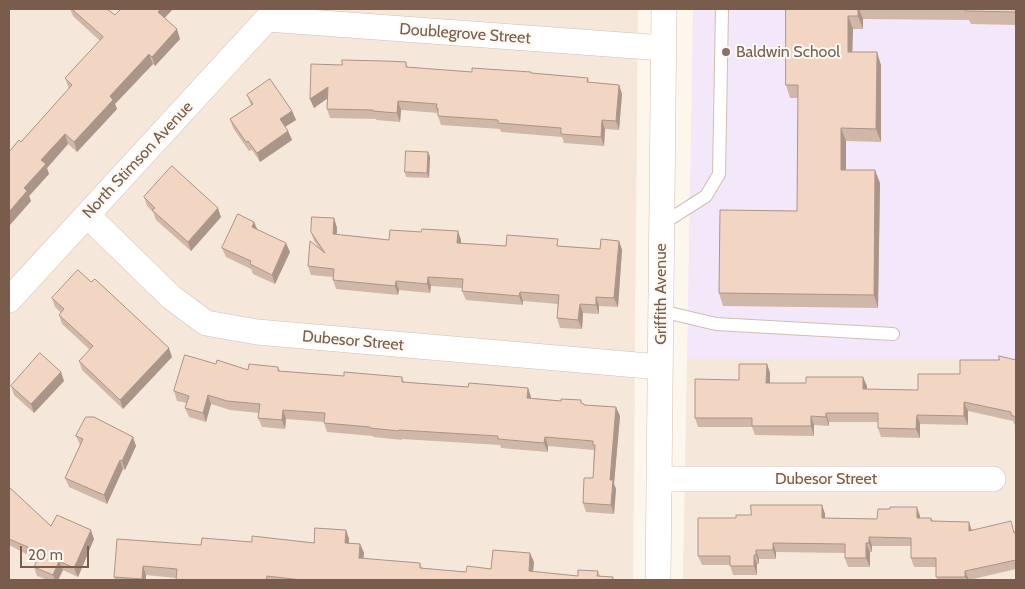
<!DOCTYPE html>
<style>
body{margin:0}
#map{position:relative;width:1025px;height:589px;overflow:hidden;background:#fdf6ec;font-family:Cabin,sans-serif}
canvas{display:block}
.frame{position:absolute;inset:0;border:10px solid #7a5c4d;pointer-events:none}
.scale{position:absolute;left:20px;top:546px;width:69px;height:22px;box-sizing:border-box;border:2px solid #7a5c4d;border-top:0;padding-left:6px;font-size:15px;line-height:18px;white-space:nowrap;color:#7a5c4d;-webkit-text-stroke:4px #fffaf3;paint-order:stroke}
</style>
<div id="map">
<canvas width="1025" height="589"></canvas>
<div class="frame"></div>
<div class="scale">20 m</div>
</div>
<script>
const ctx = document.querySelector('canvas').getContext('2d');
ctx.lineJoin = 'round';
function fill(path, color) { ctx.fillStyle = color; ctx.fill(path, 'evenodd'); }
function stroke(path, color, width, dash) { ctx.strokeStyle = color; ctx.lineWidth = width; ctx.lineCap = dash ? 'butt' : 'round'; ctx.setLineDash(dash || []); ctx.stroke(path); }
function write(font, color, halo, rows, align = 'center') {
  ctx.font = font + ' Cabin,sans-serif'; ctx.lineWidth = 4; ctx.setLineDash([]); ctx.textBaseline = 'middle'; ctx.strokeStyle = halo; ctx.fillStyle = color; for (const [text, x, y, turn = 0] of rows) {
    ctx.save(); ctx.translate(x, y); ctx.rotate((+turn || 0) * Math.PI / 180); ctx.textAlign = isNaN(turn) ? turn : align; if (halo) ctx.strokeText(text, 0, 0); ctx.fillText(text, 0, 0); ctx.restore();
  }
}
const residential = new Path2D(`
 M9 9H638L633 580H9Z
 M687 359H1016V580H683Z`);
const education = new Path2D(`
 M693 9H1016V359H687Z`);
const lane = new Path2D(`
 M662 224 706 196 719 174 722 9
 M661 311 716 324 893 334`);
const street = new Path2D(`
 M87 215 171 297 206 323 257 332 660 367
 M9 300 267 19 663 48
 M659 479H993
 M658 580 664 9`);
const wall = new Path2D(`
 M70 9H107L115 15 121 9H173L164 18 180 39 155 66 153 64 115 104 117 109 77 152 68 144 47 168 49 174 29 196 31 201 9 226V152L21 142 69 89 65 78 100 41 73 16Z
 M786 9H1016V25L971 24 969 20 863 19V29H853L852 52 881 65V142L846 141V170L880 183 878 308 723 306 719 293 797 211 798 98H790L786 85Z
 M406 62 408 68 472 72 532 73 588 78 589 82 619 85 622 94 619 130 605 129 604 146 564 143 562 137 501 132 500 129 441 125 438 116V113L401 110 400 122 376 120V119L330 118 327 109V98L314 108 310 99 342 65Z
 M247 95 292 111 296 120 285 127 288 131 292 140 260 162 252 150 249 151 233 128 230 119 251 105Z
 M428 152 430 157 429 178 406 177 405 172Z
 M144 197 221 217 191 251 156 220 153 212 147 206Z
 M334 218 337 228V235L389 240H461V243L506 246H560L600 249 619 241 622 250 618 307 599 306V314L583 313 582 329 560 328 557 318 558 304 523 301V305L466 300 462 291V288L431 286 430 293 399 290 398 295 336 289 333 280V277L311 275 308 266 319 248 314 241 311 232Z
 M254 222 257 229 290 252 275 284 253 274 251 269 226 257 222 248Z
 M52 298 172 357 123 409 82 370 79 361 90 350 62 324 59 315 61 313 55 307Z
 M1016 360V425L1014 424 1013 421 968 411V425L920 424V438L881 437 878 428V422H829V426L814 425V436L755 435 752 427H698L695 418 739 380 767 364 770 373V383L867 386V389L918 390 960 374Z
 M216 364 248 370 278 367 280 371 344 376 402 377 404 382 468 387 528 388 531 398 582 403 585 405 620 416 614 484 616 489 614 514 586 512 583 503 593 478 594 450 548 446V452L501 448 500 445 402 439V440L373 437V436L327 432 324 423V422L286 419 285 429 262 427 258 418 259 413 230 410 211 404 206 422 189 417 185 408 187 403 177 401 174 391Z
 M61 372 64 381 34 413 14 395 11 386Z
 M76 436 133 437 136 446 125 470 123 469 107 504 69 487 65 478 80 445Z
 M9 487 51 526 94 539 78 577 63 570 58 580H48L37 576 34 567 36 563 30 560 28 555 9 545Z
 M822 505 825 514V518L877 519 920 516V518H931L933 521 972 530H1014L1015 533H1016V569L969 580H938L936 577V567H914L911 558V546H872V552H870V567H848L845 558V553L776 552V559H759V564H757V575H733L730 565H702L698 556 736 518 751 515Z
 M346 530 349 539V543L360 544 364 553 363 559 420 563 422 568 466 572 534 562 533 572 578 576 598 571 600 576 614 580H176V578L146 575V580H115L114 577 201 545 252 542 314 543Z`);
const shadedWall = new Path2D(`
 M161 9H173L161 22 158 12Z
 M858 9H859L863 19V29L858 16Z
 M848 16 853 29 852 64 848 52Z
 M177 29 180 39 155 66 152 57Z
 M877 52 881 65V142L876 129Z
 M149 54 153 64 115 104 117 109 77 152 74 142 110 96Z
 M619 85 622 94 619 130 616 121Z
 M328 87 331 96 314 108 310 99Z
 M398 101 401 110 400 122 397 113Z
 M292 111 296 120 283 128 280 119Z
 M602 120 605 129 604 146 601 137Z
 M841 128 846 141V183L841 170Z
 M288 131 292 140 260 162 257 153Z
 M65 134 68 144 47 168 49 174 29 196 31 201 9 226V212L41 160Z
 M428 152 430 157 429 178 427 173Z
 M875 170 880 183 878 308 874 295Z
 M218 208 221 217 191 251 188 242Z
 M334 218 337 228 336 243 333 234Z
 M254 222 258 231 252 227Z
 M458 231 461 240 460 252 457 243Z
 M619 241 622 250 618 307 614 298Z
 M286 243 290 252 275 284 272 275Z
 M428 277 431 286 430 293 427 284Z
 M396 281 399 290 398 295 395 286Z
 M520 292 523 301V305L519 296Z
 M596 297 599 306V314L596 305Z
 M580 304 583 313 582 329 578 320Z
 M169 348 172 357 123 409 120 400Z
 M767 364 770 373V392L766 383Z
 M61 372 64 381 34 413 31 404Z
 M863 377 867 386 866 398 863 389Z
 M528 388 531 397 530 407 527 398Z
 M208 395 211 404 206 422 203 413Z
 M964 402 968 411V425L964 416Z
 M616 407 620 416 614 484 616 489 614 514 611 505 610 480Z
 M283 410 286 419 285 429 282 420Z
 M826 413 829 422V426L826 417Z
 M917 415 920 424V438L916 429Z
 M811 416 814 425V436L811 426Z
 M133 437 136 446 125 470 122 461Z
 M545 437 548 446V452L544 443Z
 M120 460 123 469 107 504 104 495Z
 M822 505 825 514V527L822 518Z
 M917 507 920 516V527L917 518Z
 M969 522 972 531H969Z
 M91 530 94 539 78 577 74 568Z
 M346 530 349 539 348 552 345 543Z
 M869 537 872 546V552L869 543Z
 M773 543 776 552V559L773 550Z
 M866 543 870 552V567L866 558Z
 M360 544 364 553 362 567 359 558Z
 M756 550 759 559V564L756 555Z
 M530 553 534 562 532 580 529 571Z
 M754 555 757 564V575L754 566Z
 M59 561 63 570 58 580H55L53 575Z
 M143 566 146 575V580H142V579Z
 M965 571 969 580H967L965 577Z`);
const building = new Path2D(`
 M72 9H107L115 15 121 9H161L158 12 177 29 152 57 149 54 110 96 113 100 74 142 65 134 41 160 46 164 24 188 27 191 9 212V152L19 140 21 142 72 85 65 78 103 37Z
 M786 9H858V16H848V52H877L876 129 841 128V170H875L874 295 719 293 720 210 797 211 798 85H786Z
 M966 9H1016V12L966 11Z
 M342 60 385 61 406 62V67L472 72V68L531 72V73L588 78 587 82 619 85 616 121 602 120 601 137 561 134V128L498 123V120L438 116V108H436L437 104 398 101 397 113 373 111V110L327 109 328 87 310 99 311 64 342 65Z
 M270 79 292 111 280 119 288 131 257 153 248 141 246 142 230 119 253 104 247 95Z
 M406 151 428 152 427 173 405 172Z
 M172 166 218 208 188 242 152 210 155 208 144 197Z
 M238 214 254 222 252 227 286 243 272 275 250 264 251 261 222 248Z
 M312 217 334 218 333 234 389 240 390 230 421 232 422 229 458 231 457 243 506 246 507 235 558 239 557 246 600 249 601 239 619 241 614 298 596 297V305L580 304 578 320 557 318 559 295 520 292 519 296 462 291 463 279 428 277 427 284 396 281 395 286 333 280 334 269 308 266 310 241 325 253 311 232Z
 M78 270 91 282 95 279 169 348 120 400 79 361 93 346 59 315 64 309 52 298Z
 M40 353 61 372 31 404 11 386Z
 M185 355 216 364 217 360 248 370 249 364 278 367V371L344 376V372L402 377V382L468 387 469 383 528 388 527 398 561 401V399L581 400V403L584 404V405L616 407 610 480H613L611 505 583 503 584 478H593L595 445H593V441L545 437 544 443 498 439V436L399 430V431L370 428V427L324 423 325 413 283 410 282 420 258 418 260 404 227 401 208 395 203 413 185 408 189 396 174 391Z
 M999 356 1016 360V417L1011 415V412L964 402V416L917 415 916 429 878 428V413H826V417L811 416V426H752V418H695V379L739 380V364H767L766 383H806V377H863V389L918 390V374H960V360H999Z
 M86 417H94L133 437 122 461 120 460 104 495 65 478 83 439 76 436Z
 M9 487 51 526 57 515 91 530 74 568 59 561 53 575 34 567 39 557 26 551 28 547 9 539Z
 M751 505H822V518L877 519 878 509H890V507H917V518H931V521L969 522V531L1011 521 1014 533H1016V560L965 571V577H936V558H911V538L869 537V543H866V558H845V544L773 543V550H756V555H754V566H730V556H698V518H736V515H751Z
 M315 528 346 530 345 543 360 544 359 558 420 563V568L466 572 467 566 491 569 493 550 530 553 529 571 578 576V570L598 571 597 576 613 577V580H302L267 576 266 580H176L177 569 143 566 142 579 114 577 117 539 201 545 202 538 252 542V536L314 543Z`);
const markers = [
 [726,52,5,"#8d6e63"]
];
const streetNames = [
 ["Doublegrove Street",465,34,4],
 ["North Stimson Avenue",138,160,-47],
 ["Griffith Avenue",661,294,-90],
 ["Dubesor Street",353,341,5],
 ["Dubesor Street",826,479]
];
const educationNames = [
 ["Baldwin School",736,52]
];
fill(residential, '#f5e8da');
fill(education, '#f3e8fa');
stroke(lane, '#d1beb0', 14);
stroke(street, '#d1beb0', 26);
stroke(lane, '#fff', 12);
stroke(street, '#fff', 25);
fill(wall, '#d1b7a8');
fill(shadedWall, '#aa9588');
fill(building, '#f3d5c3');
stroke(building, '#aa9588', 1);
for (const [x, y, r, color] of markers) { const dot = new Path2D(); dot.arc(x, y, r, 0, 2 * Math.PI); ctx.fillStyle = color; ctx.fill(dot); stroke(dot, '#fffaf3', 2); }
write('16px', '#7a5c4d', '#fffaf3', streetNames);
write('16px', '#785e54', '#fffaf3', educationNames, 'left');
</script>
